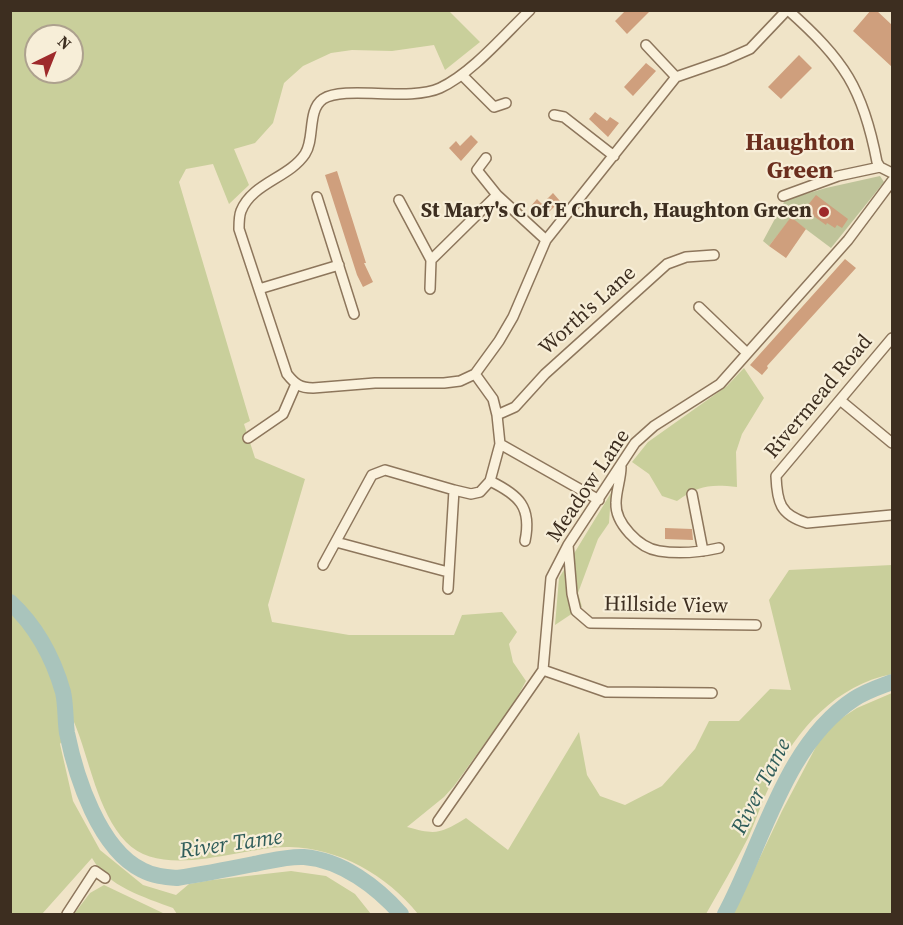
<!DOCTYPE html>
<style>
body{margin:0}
#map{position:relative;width:903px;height:925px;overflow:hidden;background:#f0e4c8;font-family:"Source Serif 4",serif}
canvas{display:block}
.frame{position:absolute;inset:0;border:12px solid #3d2e20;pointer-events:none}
.north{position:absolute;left:24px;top:24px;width:60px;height:60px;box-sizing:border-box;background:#f7eed8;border:2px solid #ada18e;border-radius:50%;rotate:43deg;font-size:16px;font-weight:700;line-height:24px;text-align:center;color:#3d2e20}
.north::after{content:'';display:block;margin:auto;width:21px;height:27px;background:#9e2a2b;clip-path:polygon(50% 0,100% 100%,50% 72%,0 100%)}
</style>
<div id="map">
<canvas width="903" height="925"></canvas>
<div class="frame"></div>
<div class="north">N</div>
</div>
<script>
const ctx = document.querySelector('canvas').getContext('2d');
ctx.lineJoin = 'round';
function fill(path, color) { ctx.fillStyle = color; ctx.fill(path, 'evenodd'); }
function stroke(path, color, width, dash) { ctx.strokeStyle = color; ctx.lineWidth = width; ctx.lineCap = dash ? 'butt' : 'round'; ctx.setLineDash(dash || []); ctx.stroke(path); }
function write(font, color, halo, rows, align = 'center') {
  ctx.font = font + ' "Source Serif 4",serif'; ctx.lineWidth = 4.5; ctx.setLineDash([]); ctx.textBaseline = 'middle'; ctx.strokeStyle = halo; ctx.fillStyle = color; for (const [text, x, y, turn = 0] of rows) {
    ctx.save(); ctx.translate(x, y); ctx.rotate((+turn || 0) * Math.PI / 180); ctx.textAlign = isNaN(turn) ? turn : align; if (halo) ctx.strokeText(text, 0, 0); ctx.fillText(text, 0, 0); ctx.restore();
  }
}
const green = new Path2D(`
 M10 11H449L480 42 445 70 434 45 392 51 352 50 331 53 303 66 284 83 273 123 255 143 234 149 249 185 229 204 213 164 186 169 179 182 250 421 244 424 255 458 305 479 268 605 272 622 349 635H454L462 615 502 612 517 632 509 644 513 662 526 681 514 703 454 786 444 797 407 827C436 835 440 834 466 818L508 850 579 732 587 775 600 796 625 805 662 786 695 749 709 721H739L770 689 791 690 769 600 789 570 892 565V674C837 685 796 729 773 779 763 798 757 818 748 838 735 864 720 889 706 914H418C387 875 339 848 289 847 242 846 163 881 126 842 97 811 90 760 74 722L60 744 73 801 100 850 143 885 176 895 189 884 212 880 291 871 326 876 355 894 371 914H177L173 908C144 897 108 887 92 858L42 914H11ZM36 36H72V72H36Z
 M744 368 764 398 742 434 736 452 737 487C711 484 699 485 677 501L662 496 649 474 632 462 648 442 727 386Z
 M611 493 609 523 598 539 578 593 582 607 555 625 559 578Z
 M892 693V914H733L782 811 819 741 837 721 857 708Z
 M104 885 165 914H74L90 893Z`);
const cemetery = new Path2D(`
 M880 176 884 182 831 248 791 218 769 246 763 241 785 200 826 188Z`);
const river = new Path2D(`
 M10 602C36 626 53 657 63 692 66 705 65 720 67 733 76 777 99 849 142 870 153 876 165 877 177 878 203 874 229 869 254 864 271 861 287 856 304 857 342 860 377 887 401 914
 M725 914C763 844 784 745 854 699 866 691 879 687 892 682`);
const building = new Path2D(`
 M626 10H651L627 34 615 21Z
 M871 10H876L892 25V67L853 31Z
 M799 55 812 68 781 99 768 87Z
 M646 63 656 71 633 96 624 87Z
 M595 112 607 121 610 117 619 123 608 137 589 119Z
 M471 135 478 142 461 161 449 148 456 141 460 146Z
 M337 171 366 263H364L373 282 363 287 357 275 325 175Z
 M553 193 560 201 542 219 530 207 537 199 542 204Z
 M816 195 848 219 842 228 837 225 835 228 827 223 826 225 808 212 811 207 808 205Z
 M791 217 806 229 786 258 769 246Z
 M845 259 856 268 767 366 768 368 762 375 750 365Z
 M665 528 692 529 693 540 665 539Z`);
const minor = new Path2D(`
 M530 10C505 34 471 74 440 88 409 102 345 85 323 99 307 110 315 139 305 154 289 178 252 183 241 211 239 216 239 224 239 229L287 374C295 384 300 388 313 388L375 383H444L460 381 475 374 499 341 513 317 546 240 676 77 725 60 750 49 787 10
 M788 10C844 60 863 88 877 162L880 167 892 173
 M646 45 676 77
 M462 75 494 107 506 103
 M554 115 564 117 614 156
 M486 158 477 170 497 195 546 240
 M783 196 838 176 880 167
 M317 197 354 314
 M399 200 431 260 430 289
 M431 260 497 195
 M259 289 339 265
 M699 307 747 353
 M892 338 776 476C777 502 780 515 807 523L892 515
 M840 400 892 443
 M497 415 515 407 545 374 667 264 686 257 714 255
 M248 438 283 414 296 384
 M500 444 599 500
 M621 467C621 479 616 491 616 503 615 523 639 548 659 551 678 554 701 552 719 548
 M490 481C519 495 532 507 525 541
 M454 490 471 494 480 492 490 481 500 444 497 415 493 399 475 374
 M692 494 703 551
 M336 542 448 572
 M568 545 572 594 576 611 590 623 756 625
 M323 565 372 475 385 470 454 490 448 589
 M543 670 606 692 712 693
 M438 821 543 670 551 578 568 545 635 443 654 426 720 384 848 240 892 181
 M67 914 95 871 105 878`);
const markers = [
 [824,212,6,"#9e2a2b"]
];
const poiNames = [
 ["St Mary's C of E Church, Haughton Green",812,212]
];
const streetNames = [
 ["Worth's Lane",588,311,-42],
 ["Rivermead Road",819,397,-50],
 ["Meadow Lane",589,486,-56],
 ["Hillside View",666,606,1]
];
const waterNames = [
 ["River Tame",762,787,-63],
 ["River Tame",231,845,-8]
];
const quarterNames = [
 ["Haughton",800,144],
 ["Green",800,172]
];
fill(green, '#c9cf9b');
fill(cemetery, '#bfc49a');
stroke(river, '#a9c4bc', 16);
fill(building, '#cf9f7d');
stroke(minor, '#8d765c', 12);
stroke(minor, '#faf1dc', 9);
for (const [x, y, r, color] of markers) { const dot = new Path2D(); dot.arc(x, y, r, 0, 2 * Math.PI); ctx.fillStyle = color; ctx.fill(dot); stroke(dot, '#f7eed8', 2); }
write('bold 21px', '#3d2e20', '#f7eed8', poiNames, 'right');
write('21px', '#3d2e20', '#f7eed8', streetNames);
write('italic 22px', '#2f5d5a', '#f7eed8', waterNames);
write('bold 24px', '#6b2e1e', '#f7eed8', quarterNames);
</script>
